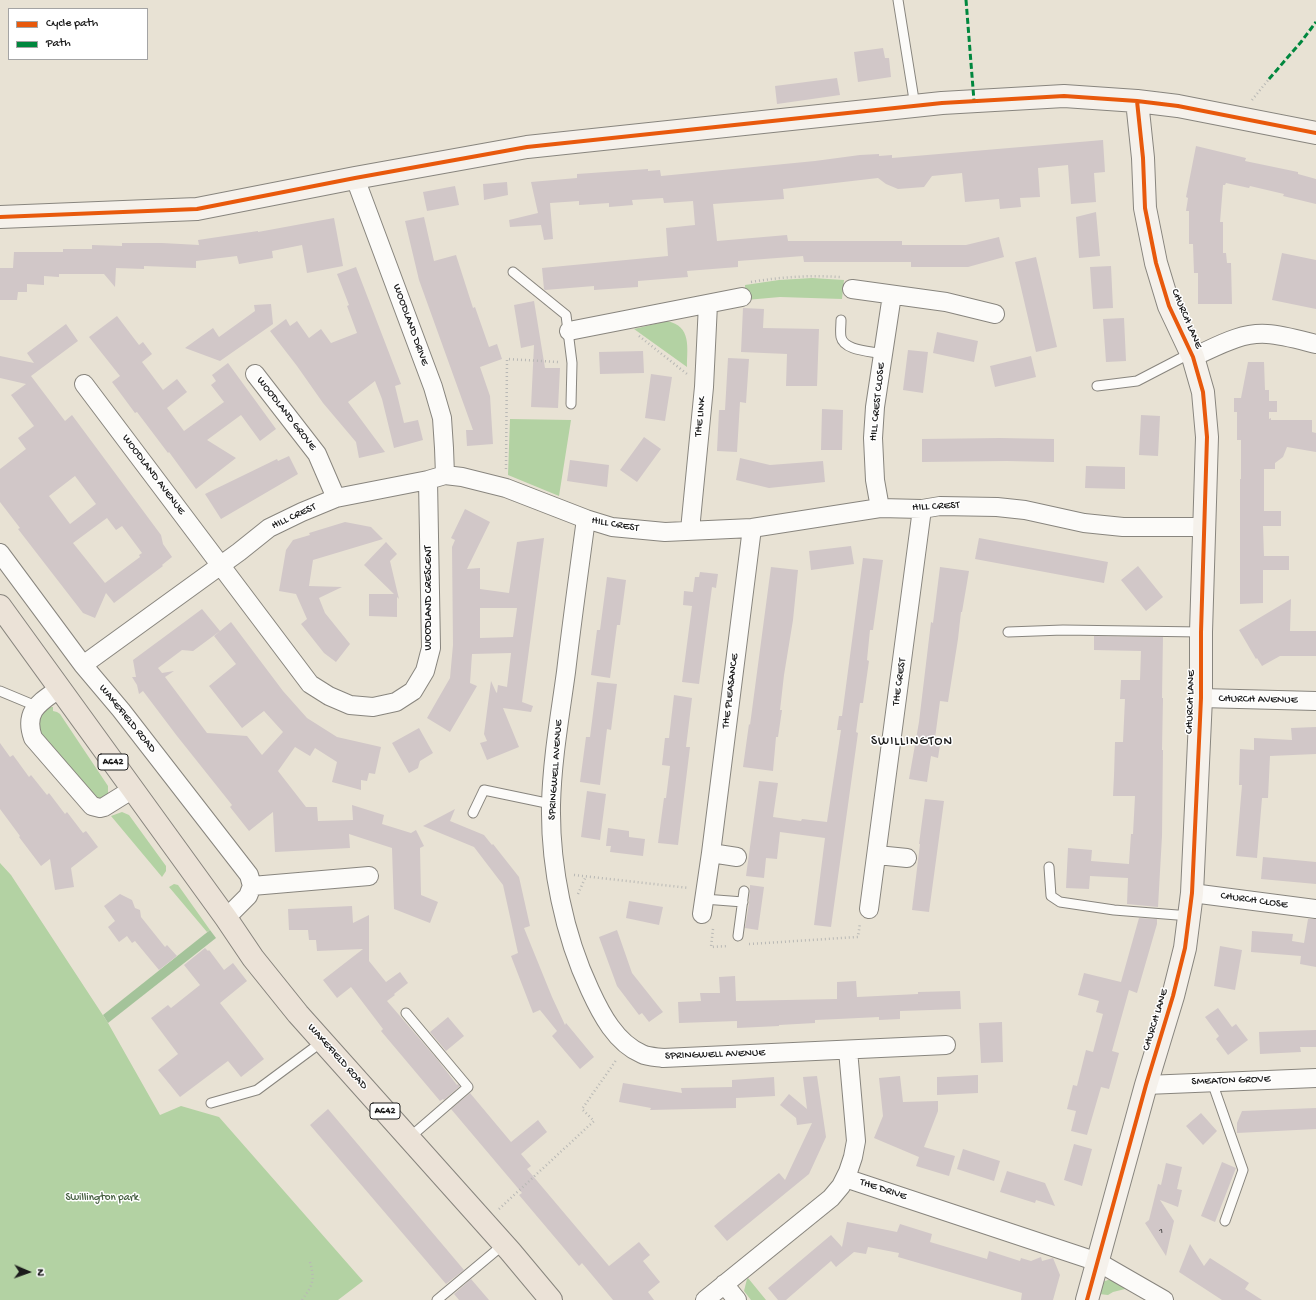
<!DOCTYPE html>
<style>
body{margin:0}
#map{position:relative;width:1316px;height:1300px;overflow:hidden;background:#e8e2d4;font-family:"Gochi Hand",sans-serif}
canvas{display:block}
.legend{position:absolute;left:8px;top:8px;width:140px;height:52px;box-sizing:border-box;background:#fff;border:1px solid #a4a4a4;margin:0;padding:5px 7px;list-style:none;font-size:12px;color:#1c1c1c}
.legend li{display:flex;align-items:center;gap:8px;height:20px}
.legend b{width:20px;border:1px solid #a4a4a4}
.north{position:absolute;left:8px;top:1252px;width:40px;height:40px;-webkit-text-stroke:3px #fff;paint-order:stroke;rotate:92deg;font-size:11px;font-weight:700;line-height:16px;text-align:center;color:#1c1c1c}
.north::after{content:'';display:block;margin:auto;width:14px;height:18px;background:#1c1c1c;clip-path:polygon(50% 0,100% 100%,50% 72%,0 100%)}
</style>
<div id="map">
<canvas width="1316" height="1300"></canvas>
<ul class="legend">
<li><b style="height:5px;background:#e8590c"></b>Cycle path</li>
<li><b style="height:5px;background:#00873e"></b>Path</li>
</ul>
<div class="north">N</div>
</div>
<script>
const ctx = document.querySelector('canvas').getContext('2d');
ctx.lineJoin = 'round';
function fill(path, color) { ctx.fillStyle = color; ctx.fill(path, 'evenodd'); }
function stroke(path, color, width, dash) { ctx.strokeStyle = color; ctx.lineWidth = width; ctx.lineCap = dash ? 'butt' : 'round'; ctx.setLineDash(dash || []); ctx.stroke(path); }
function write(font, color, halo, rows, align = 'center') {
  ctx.font = font + ' "Gochi Hand",sans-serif'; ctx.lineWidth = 3; ctx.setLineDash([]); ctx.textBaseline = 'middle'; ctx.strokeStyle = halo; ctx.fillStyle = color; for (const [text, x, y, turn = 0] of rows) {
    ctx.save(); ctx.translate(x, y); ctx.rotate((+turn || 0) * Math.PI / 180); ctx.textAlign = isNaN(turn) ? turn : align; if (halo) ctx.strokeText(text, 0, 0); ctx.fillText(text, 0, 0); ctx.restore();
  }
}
const green = new Path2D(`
 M812 278 844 280 842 299 780 297 746 300 745 285 779 280Z
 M667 321C692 326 687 348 687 367L634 329Z
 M510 419 571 420 559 496 508 475Z
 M48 707H53V711L57 712 60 714 108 786V793L111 794 108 797 97 799 40 734 36 720Z
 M122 812 129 815 166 866V871L162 877 111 816Z
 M0 863 11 875 108 1023 160 1115 181 1106 219 1117 363 1281 338 1300H0Z
 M174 884 178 885 210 930 207 932 169 887Z
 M748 1278 766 1300H751L744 1291 747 1279Z
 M1111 1279 1126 1286 1125 1289 1113 1292 1108 1295 1099 1294 1102 1282Z`);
const forest = new Path2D(`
 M210 930 216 938 108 1023 103 1015Z`);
const building = new Path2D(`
 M883 48 885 58H889L891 77 858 82 854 52Z
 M837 78 840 95 777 104 775 86Z
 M1103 140 1105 172 1094 173 1096 202 1071 204 1068 165 1038 168 1040 197 1020 198 1021 207 1000 209 999 199 965 202 962 173 932 176 924 187 898 189 886 184 878 178 783 189 784 199 713 204 717 241 787 235 788 241H902V245H966L999 237 1004 257 968 267H911V262H804L803 256 738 261V267L687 271 688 277 638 281V287L594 290V286L545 290 544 289 542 268 668 256 666 228 695 225 693 201 664 203 663 198 632 200 633 205 609 207V203L579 205V201L550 203 553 239 544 240 541 225 510 227 509 220 538 213 531 182 577 178V174L648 169V171L660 170 661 176 815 161 860 155 879 154V156L892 155V158Z
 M1196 146 1246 158 1245 161 1298 172V174L1316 179V204L1283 196 1284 194 1250 186 1249 188 1226 183 1225 185H1223L1220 222H1223V253H1226L1227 263H1231L1232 304H1198V273H1194L1193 244H1189V211H1186L1188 198 1186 197Z
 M507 182 508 195 484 200 483 184Z
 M455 186 459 205 427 211 423 192Z
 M1096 212 1100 256 1079 258 1076 217Z
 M424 217 434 261 456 255 473 308 475 307 489 347 497 344 502 359 480 367 490 396 493 444 467 446 466 430H473L419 280 405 221Z
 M334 218 343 266 307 273 302 245 272 251 273 258 239 264 237 256 196 261V268L144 266V269L116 268 115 287 104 274H59V277L44 276V285L27 284V292H18L17 300H0V268H13L14 252H63V249H92V245L122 246V243H162L199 245 198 240 258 231V232Z
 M1282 253 1316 260V309L1272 300Z
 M1036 257 1057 347 1036 352 1015 262Z
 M1111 266 1113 308 1093 309 1090 267Z
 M356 267 401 384 395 386 404 423 418 420 423 440 394 448 382 399 375 381 348 402 385 452 359 458 356 442 323 403 297 366 270 331 286 319 290 326 297 321 309 338 321 329 331 343 357 333 347 306 349 305 337 274Z
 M534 301 545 368H560L558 408 531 407 534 345 521 348 514 305Z
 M271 304 273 324 220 361 185 348 213 328 219 337 255 311 254 305Z
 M743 308 764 309 763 328 819 329 817 386H786L787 354 741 352Z
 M117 316 139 345 143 342 152 354 142 362 163 390 177 379 187 392 167 408 184 431 224 402 211 385 216 381 212 375 228 363 276 429 260 441 241 415 207 440 236 458 196 489 169 452 168 453 137 412 135 413 112 382 120 376 89 337Z
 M1124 318 1126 361 1106 362 1103 319Z
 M66 324 78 341 31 376 65 421 72 415 161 535 163 544 172 557 162 565 163 566 114 603 106 593 95 618 83 613 18 529 20 528 0 502V469L26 449 18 438 34 426 11 395 26 384 0 378V356L34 363 27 353ZM75 476 96 504 70 524 49 496ZM107 518 116 530 122 526 142 553 139 555 140 557 105 583 73 543Z
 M937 332 978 341 974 362 933 353Z
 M908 350 928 352 923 393 903 390Z
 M643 351 644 373 600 374 599 352Z
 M1031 356 1036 377 995 387 990 366Z
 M728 358 749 359 746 403 740 402 737 452 717 451 719 410H725Z
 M1248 362H1264L1265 390H1269V401H1277V412H1269V419L1271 418V420H1312V432L1316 433V452L1287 447 1283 457 1275 463V469H1264V511H1281V526H1263L1264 556H1289V570H1263V603L1240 604V479H1241V440H1237V412H1234V398H1241Z
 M651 374 672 377 665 421 645 418Z
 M822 409 843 410 842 450H821Z
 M1141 415 1160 416 1158 456 1139 455Z
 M644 437 661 449 637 482 620 470Z
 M1000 438 1054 439V462L1007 461 922 462V439Z
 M289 456 298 474 221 519 205 494 277 459 278 461Z
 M740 458 770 465 823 461 825 482 769 488 736 480Z
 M570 460 609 465 607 487 567 481Z
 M1086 466 1125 467V489L1085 488Z
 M465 509 490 522 467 569 480 568V589L509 593 517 542 544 538 522 702 533 706 531 712 503 708 519 747 487 760 480 743 487 741 484 734 491 681 496 692 497 693 498 685 507 687 511 653 472 654 470 683 477 686 450 732 427 718 450 678 453 645 452 547 455 540 451 538ZM480 608H517L513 637 480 638Z
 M345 522 371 527 383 539 313 560 309 586 342 587 319 598 325 613 350 644 336 662 324 653 301 624 307 619 296 594 279 591 286 550 293 540 310 535 309 533Z
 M979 538 1108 562 1104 583 975 559Z
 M386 542 397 554 390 561 399 599 397 597V617L369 616V594H394L364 565Z
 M851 546 854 564 811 570 809 551Z
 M863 558 883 560 873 630H870L867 660 869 661 863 703H860L856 732 858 733 831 927 814 925 825 838 780 832 777 859 766 858 764 878 746 876 759 781 778 783 773 817 801 821 802 819 827 822 841 730H837L839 716H842Z
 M1138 566 1163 597 1146 611 1121 580Z
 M771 567 798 570 793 620 784 675 780 710H782L778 737H776L773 771 743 767 749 724 750 725Z
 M940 567 969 571 962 612H961L958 639 948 702 940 701 935 738 941 739 938 758 931 756 927 782 909 779 919 722 931 622 933 623Z
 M700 572 718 574 716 588 712 587 699 684 682 682 692 606 683 605 684 591 693 592 695 577H699Z
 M607 577 626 580 620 625H617L610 678 591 675 597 630H600Z
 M1291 599 1290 631H1316V656H1280L1262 666 1257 658 1256 659 1239 630Z
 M202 609 220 631 193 651 182 650 158 668 162 673 174 671 165 677 207 733 247 736 262 755 283 732 264 711 242 728 209 686 236 664 214 636 231 622 283 691 307 718 337 737 381 747 375 774 369 773 367 781 361 780V790L332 782 337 762 315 748 310 756 295 747 278 771 306 807H317L318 821 353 820 352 805 384 815 382 824 411 833 416 830 424 846 420 848 421 895 438 902 430 923 394 909 392 848 349 834 350 848 275 852 273 812 249 831 230 807 232 805 177 736 143 691 139 694 137 685 132 677H136L133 660Z
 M1094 636 1163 637 1162 698H1163L1162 750H1163L1162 836 1158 907 1127 904 1128 878 1090 876 1089 889 1066 888 1068 848 1092 850 1091 861 1129 864 1131 834H1133L1135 796H1113L1114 776 1115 742H1123L1125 699H1120L1121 680H1140L1141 651 1094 650Z
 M597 682 617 684 611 730 607 729 600 785 580 782 586 737H590Z
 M674 695 692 698 686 747H690L678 845 658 843 664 798H666L670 766 662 765 665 738H669Z
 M1316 727V754L1270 756 1268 798H1262L1257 858 1236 856 1242 785H1239L1240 749 1254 750V738L1292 740 1291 728Z
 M419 728 433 753 420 761 418 768 409 773 392 743Z
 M0 743 10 757 13 755 29 777 31 775 47 795 49 793 65 814 67 812 83 833 86 831 98 847 71 868 74 887 55 890 50 859 41 866 19 837 20 836 0 809Z
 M587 791 606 794 600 840 581 837Z
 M925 799 944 801 929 912 912 910 920 844H919Z
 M455 809 450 821 484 835 492 845 493 844 519 877 530 926 524 928 552 997 565 1025 566 1023 594 1057 580 1069 552 1036 557 1031 540 1010 533 1013 511 956 518 953 503 885 474 847 423 826Z
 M608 828 629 831V837L645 839 643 856 610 852 611 846H606Z
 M1263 857 1316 862V884L1261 879Z
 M750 885 764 887 758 930 745 928 749 903Z
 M120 894 132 900 135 908 140 910 141 917 165 947 167 945 177 956 159 970 135 941 132 943 127 936 119 942 108 927 115 921 104 906Z
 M629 901 663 907 659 925 626 918Z
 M352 906 353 923 369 915V961L386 982 400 972 408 983 394 994 395 995 387 1001 437 1059 457 1085 458 1084 460 1086 444 1100 443 1099 440 1101 381 1031 383 1029 351 987 337 998 323 980 363 949 317 951 316 940H309L308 930H289L288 909Z
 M1139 918 1157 919V924L1137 993 1129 990 1112 1051 1119 1053 1109 1089 1101 1087 1087 1135 1071 1131 1076 1111 1067 1109 1073 1085 1077 1086 1086 1050 1093 1052 1103 1014 1096 1012 1099 1001 1078 995 1084 973 1121 982Z
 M1308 919H1316V967L1300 964 1301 956 1251 952 1252 931 1293 934 1292 941 1304 943Z
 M617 930 632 973 663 1012 649 1022 642 1013 639 1015 617 986 599 937Z
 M1220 946 1242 950 1235 990 1214 986Z
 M205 948 208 951 209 950 224 970 233 963 247 981 220 1003 264 1059 241 1077 228 1061 180 1097 158 1070 178 1054 151 1018 168 1005 171 1008 200 985 184 965Z
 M735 976 736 1001 837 999V982L856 981 857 997 918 994V992L960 991 961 1009 900 1011V1019L879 1020V1017L838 1019 815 1020V1023L779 1025V1026L737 1028V1021L679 1023 678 1002 701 1001 700 993H720L719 977Z
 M1218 1008 1232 1027 1236 1024 1248 1040 1228 1055 1216 1039 1219 1036 1205 1017Z
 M448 1017 464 1036 446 1051 430 1032Z
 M1002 1022 1003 1062 981 1063 979 1023Z
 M1316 1030V1047H1300L1301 1052 1260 1054 1259 1032Z
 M978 1075V1093L937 1095V1077Z
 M817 1076 826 1137 809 1174 727 1241 714 1226 779 1173 785 1180 812 1123 797 1125 796 1118 780 1105 789 1094 807 1109 803 1077Z
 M900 1076 903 1102 938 1101V1111L924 1147 955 1156 949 1176 916 1166 919 1157 874 1138 883 1116 879 1078Z
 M774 1077 775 1096 736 1098V1108L650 1110 651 1108 619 1102 623 1083 682 1093 681 1088 732 1087V1080Z
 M470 1093 511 1142 538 1120 547 1132 521 1154 531 1166 527 1169 609 1266 639 1242 650 1255 643 1261 660 1282 648 1292 654 1300H613L582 1263 579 1266 519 1195 522 1193 451 1109Z
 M1316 1108V1129L1237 1133V1123L1242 1111Z
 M328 1109 464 1270 446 1284 310 1125Z
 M1201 1113 1217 1131 1203 1145 1186 1126Z
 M1074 1144 1092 1149 1082 1186 1064 1180Z
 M963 1149 1000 1161 994 1181 957 1169Z
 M1222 1162 1236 1168 1215 1222 1201 1216Z
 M1166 1163 1182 1167 1177 1189 1182 1190 1178 1207 1160 1200 1174 1221 1166 1256 1145 1223 1149 1220 1158 1184 1161 1185Z
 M1007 1171 1045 1183 1055 1206 1036 1200 1035 1203 1000 1192Z
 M847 1222 897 1232 900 1224 932 1234 930 1242 987 1259 989 1251 1020 1261 1021 1258 1031 1261 1041 1257 1042 1261 1053 1258 1060 1275 1053 1300H1021L1022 1293 898 1257 899 1253 868 1247 866 1254 854 1252 836 1267 831 1261 786 1300H778L768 1288 831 1235 842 1247Z
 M1190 1244 1204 1266 1210 1258 1249 1283 1245 1289 1262 1300H1222L1179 1272Z
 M471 1279 489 1300H459L454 1294Z`);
const path = new Path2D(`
 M1252 100 1269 79
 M751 282C781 277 809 275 840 277
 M639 336 687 374
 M506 469 507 359 558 362
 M574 875 689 888
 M578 894 586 876
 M713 929 711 947 728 946
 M749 944 858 937 860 923
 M499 1209 594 1121 582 1109 617 1059
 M302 1300C313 1285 315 1280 310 1262`);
const lane = new Path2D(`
 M898 0 915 106
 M513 272 566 315 572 363 571 404
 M841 320C841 326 840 332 841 337 844 351 871 351 883 354
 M1097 386 1137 381 1191 353
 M1008 632 1063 630 1201 632
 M0 691 36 706
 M473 813 484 790 551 804
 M1049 867 1051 896 1060 902 1114 910 1190 916
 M704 899 743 902
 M738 936 744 891
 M406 1013 468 1087 409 1138
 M1212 1082 1243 1170 1225 1221
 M211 1103 257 1090 323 1041
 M437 1300 504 1244`);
const street = new Path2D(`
 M355 178 433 387 442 418 444 448 445 475
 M852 289 946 302 995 314
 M569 331 742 297
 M1193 357C1216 347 1240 332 1267 334 1283 335 1300 340 1316 344
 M255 374 317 454 336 498
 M84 384 310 684 329 696 350 705 373 707 396 702 413 691 425 671 431 648 428 480
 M880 508 875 480 873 438 875 407 892 295
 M586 519C579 570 572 621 566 672 560 716 552 760 551 805 550 866 564 935 590 990 601 1014 616 1043 642 1054 648 1057 656 1057 663 1058L946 1045
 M690 530 704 387 708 304
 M0 553 83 665 121 710 249 875 252 886
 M83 665 239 552 269 528 302 512 336 498 428 480 445 475 462 477 506 488 586 519 612 527 665 532 752 528 880 508 922 509 940 506 997 507 1025 510 1084 523 1123 527H1204
 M60 688C41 702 23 710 33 738L92 806 100 808 104 807 133 789
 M1201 698 1316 701
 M711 853 737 857
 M877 855 907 858
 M1192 893 1316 909
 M869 909 922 509
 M702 914 711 853 752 528
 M226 918 248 896 252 886 369 876
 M1146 1085 1316 1078
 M845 1178 1098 1262 1164 1300
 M724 1284 737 1300
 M705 1300 831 1198 841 1186 848 1172 853 1157 856 1141 848 1050`);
const secondary = new Path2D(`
 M0 217 197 209 355 178 527 147 942 103 1064 96 1137 101 1178 106 1316 133
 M1087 1300 1146 1085 1173 996 1185 948 1192 893 1201 698V632L1207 437 1203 392 1193 357 1169 306 1156 263 1145 208 1143 158 1137 101`);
const primary = new Path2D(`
 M0 606 226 918 253 958 298 1014 510 1251 551 1300`);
const quiet = new Path2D(`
 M966 0 974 101
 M1269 79 1301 42 1316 22`);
const cycleway = new Path2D(`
 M0 217 197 209 355 178 527 147 942 103 1064 96 1137 101 1178 106 1316 133
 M1087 1300 1146 1085 1173 996 1185 948 1192 893 1201 698V632L1207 437 1203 392 1193 357 1169 306 1156 263 1145 208 1143 158 1137 101`);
const numberNames = [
 ["1",1161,1232]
];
const shields = [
 [113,762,30],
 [385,1111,30]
];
const shieldNames = [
 ["A642",113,762],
 ["A642",385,1111]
];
const streetNames = [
 ["CHURCH LANE",1186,319,67],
 ["WOODLAND DRIVE",410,325,70],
 ["HILL CREST CLOSE",878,402,-84],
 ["WOODLAND GROVE",286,414,52],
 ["THE LINK",701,417,-84],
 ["WOODLAND AVENUE",153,475,53],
 ["HILL CREST",936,507,-3],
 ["HILL CREST",294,517,-25],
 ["HILL CREST",615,525,10],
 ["WOODLAND CRESCENT",429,598,-90],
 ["THE CREST",900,682,-82],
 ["THE PLEASANCE",731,691,-83],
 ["CHURCH AVENUE",1258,700,1],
 ["CHURCH LANE",1191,702,-88],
 ["WAKEFIELD ROAD",127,719,51],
 ["SPRINGWELL AVENUE",556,770,-86],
 ["CHURCH CLOSE",1254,901,8],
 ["CHURCH LANE",1156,1020,-73],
 ["SPRINGWELL AVENUE",715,1055,-2],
 ["WAKEFIELD ROAD",337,1057,48],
 ["SMEATON GROVE",1231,1081,-2],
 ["THE DRIVE",883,1190,18]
];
const parkNames = [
 ["Swillington park",102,1198]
];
const quarterNames = [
 ["SWILLINGTON",912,742]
];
fill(green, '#b3d2a3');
fill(forest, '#a4c39a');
fill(building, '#d1c7c8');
stroke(lane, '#88857e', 11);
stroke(street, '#88857e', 20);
stroke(secondary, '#88857e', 24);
stroke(primary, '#88857e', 24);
stroke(path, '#b8b8b5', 2.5, [1, 3]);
stroke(lane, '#fcfbf9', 9);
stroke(street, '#fcfbf9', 18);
stroke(secondary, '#f5f1eb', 22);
stroke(primary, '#ebe2d7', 22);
stroke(quiet, '#00873e', 3, [6, 3]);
stroke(cycleway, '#e8590c', 4);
write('9px', '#494747', null, numberNames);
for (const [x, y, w] of shields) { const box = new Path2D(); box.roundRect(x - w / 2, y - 8, w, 16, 3); ctx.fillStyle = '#fff'; ctx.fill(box); stroke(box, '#1c1c1c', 1); }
write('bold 10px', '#1c1c1c', null, shieldNames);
write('11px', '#1c1c1c', '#fff', streetNames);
write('11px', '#476042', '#fff', parkNames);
ctx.letterSpacing = '1px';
write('13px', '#1c1c1c', '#fff', quarterNames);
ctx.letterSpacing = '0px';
</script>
